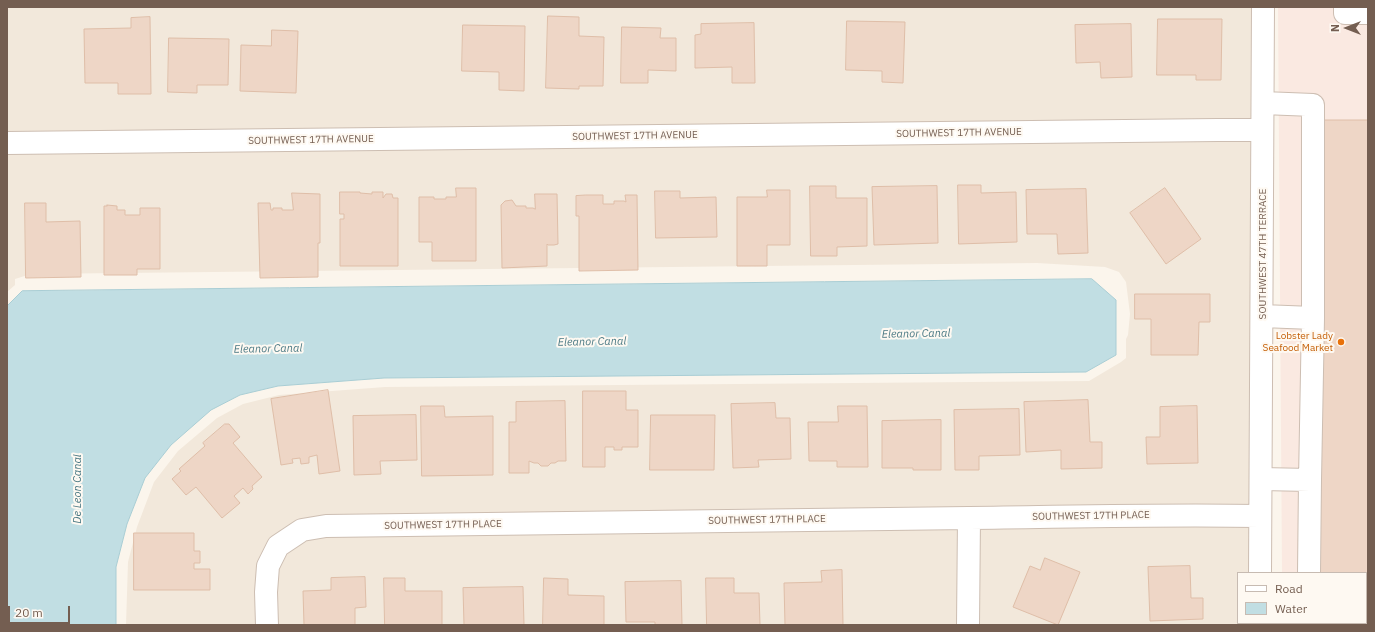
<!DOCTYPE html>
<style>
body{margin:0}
#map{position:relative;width:1375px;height:632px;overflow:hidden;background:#fbf5ec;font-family:"IBM Plex Sans",sans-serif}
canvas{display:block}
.frame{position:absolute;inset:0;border:8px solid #745e51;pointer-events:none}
.legend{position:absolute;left:1237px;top:572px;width:130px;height:52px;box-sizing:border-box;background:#fef9f2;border:1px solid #c7bbb2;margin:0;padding:5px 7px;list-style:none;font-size:12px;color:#745e51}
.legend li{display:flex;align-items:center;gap:8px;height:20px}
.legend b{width:20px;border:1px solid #c7bbb2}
.north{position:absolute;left:1327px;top:8px;width:40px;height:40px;-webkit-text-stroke:3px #fef9f2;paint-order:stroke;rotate:270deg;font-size:11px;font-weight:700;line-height:16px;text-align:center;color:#745e51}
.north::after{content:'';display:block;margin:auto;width:14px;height:18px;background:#745e51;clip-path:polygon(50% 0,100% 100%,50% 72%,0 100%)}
.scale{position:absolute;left:8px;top:606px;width:62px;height:18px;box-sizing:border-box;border:2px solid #745e51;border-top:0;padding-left:5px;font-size:12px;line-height:14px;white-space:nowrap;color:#745e51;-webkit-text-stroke:3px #fef9f2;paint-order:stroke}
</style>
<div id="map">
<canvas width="1375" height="632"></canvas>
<div class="frame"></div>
<ul class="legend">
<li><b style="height:5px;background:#fff"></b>Road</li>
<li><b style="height:11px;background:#c1dee3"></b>Water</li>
</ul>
<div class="north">N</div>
<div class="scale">20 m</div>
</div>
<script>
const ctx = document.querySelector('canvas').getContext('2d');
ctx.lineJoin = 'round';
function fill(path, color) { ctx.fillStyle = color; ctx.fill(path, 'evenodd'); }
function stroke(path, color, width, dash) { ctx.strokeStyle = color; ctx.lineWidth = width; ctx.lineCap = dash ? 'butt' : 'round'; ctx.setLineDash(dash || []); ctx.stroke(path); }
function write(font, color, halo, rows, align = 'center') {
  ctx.font = font + ' "IBM Plex Sans",sans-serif'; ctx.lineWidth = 4; ctx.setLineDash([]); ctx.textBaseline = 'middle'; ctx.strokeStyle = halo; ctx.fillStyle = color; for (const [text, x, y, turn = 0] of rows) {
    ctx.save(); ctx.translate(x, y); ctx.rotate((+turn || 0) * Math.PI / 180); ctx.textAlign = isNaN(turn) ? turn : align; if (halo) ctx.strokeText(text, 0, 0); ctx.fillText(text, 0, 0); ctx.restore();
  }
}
const residential = new Path2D(`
 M7 7H1268L1257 573H1238V623H1256V625H126L128 562 137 527 154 482 178 451 217 418 243 404 279 395 385 387 1089 381 1121 362 1126 358V339L1128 335 1130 314 1126 282 1119 272 1105 267 1037 263 31 274 15 279V285L7 292Z`);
const commercial = new Path2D(`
 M1278 7H1368V625H1282V623H1366V573H1282Z`);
const water = new Path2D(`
 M1092 279 1116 300V355L1086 372 384 378 278 386 240 395 211 410 171 445 145 478 127 524 116 567V625H7V306L22 291Z`);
const building = new Path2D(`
 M548 16 579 17V36L604 37 603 86H579V89L546 88Z
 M150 17 151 94H118V83H85L84 29 131 28V18Z
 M1158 19H1222L1221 80H1196V75H1157Z
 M847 21 905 22 903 83 882 82V71L846 70Z
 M754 23 755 83H732V67L695 68V35L701 34V24Z
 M1131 24 1132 77 1101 78 1100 62 1076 63 1075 25Z
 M463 25 525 26 524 91 499 90V72L462 71Z
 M622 27 661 28 660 38H676V71L648 70V83H621Z
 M272 30 298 31 296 93 240 91 241 45 271 46Z
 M169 38 229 39 228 85H197V93L168 92Z
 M1323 120H1368V625H1319V623H1366V573H1320Z
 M958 185H981V193L1016 192 1017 242 959 244Z
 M810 186H836V198H867V246L837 247V256H811Z
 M937 186 938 243 874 245 872 187Z
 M456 188H476V261H432V242H419V197H434V199H446V197H456Z
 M1165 188 1201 239 1166 264 1130 213Z
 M1086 189 1088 253 1058 254 1057 234H1027L1026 190Z
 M767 190H790V245H767V266H737V197H767Z
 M655 191H680V198L716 197 717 237 656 238Z
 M340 192H360V193L372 194V192H383V198L386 194H392L393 198H398V266H340V219H344V214H340Z
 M292 193 320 194V243H318V277L260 278 258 203H270L271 210H273V208H282V210H293Z
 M535 194H557L558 244 554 245H548L547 244V266L502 268 501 205 505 201 512 200 516 206H526V208H533L535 209Z
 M586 195H603V204H614V201H624L626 202 625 195H637L638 270 579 271V216H576V196Z
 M25 203H46V222L80 221 81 277 26 278Z
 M107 205 117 206V210H125V215H140V208H160V269H137V275H104V206H107Z
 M1135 294H1210V322H1199L1198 355H1151V319H1135Z
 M328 390 340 471 319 474 317 455 309 457V463L301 464 300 458 292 459 293 463 281 465 271 399Z
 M583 391H626V410H638V447H622V450H614V447H605V467H583Z
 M1088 400 1090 442H1102V468L1061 469V450L1026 452 1024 402Z
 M565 401 566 461H558L555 463H551L548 466H541L538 463H534L529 461V473H509V422H516V402Z
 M775 403 776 418H790L791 459 758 460 759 467 733 468 731 404Z
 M421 406H444L445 417 493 416V475L422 476Z
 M838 406H867L868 467H837V461H809L808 422H838Z
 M1197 406 1198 463 1147 464 1146 437H1160V407Z
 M1019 409 1020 455 979 456V470H955L954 410Z
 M416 415 417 460 380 461 381 474 354 475 353 416Z
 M651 415H715L714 470H650Z
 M941 420V470H913V468H882V421Z
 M225 424H229L240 437 233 443 262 477 252 486 253 489 248 494 243 488 234 496 240 503 222 518 196 487 186 495 172 479 181 471 179 469 205 446 203 443Z
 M134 533H194V551H200V563H194V569H210V590H134Z
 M1045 558 1080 572 1058 625 1013 607 1030 566 1040 570Z
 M1190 566 1191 598H1203V619L1150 621 1148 567Z
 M842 570 843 625H785L784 583 822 582 821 571Z
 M365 577 366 607 355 608V625H304L303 591 331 590V578Z
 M384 578H405V591H442V625H385Z
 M544 578 568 579V595L604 596V625H543Z
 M706 578H734V593H759L760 625H707Z
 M681 581 682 625H655V622H626L625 582Z
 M523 587 524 625H464L463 588Z`);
const minor = new Path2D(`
 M1345 7V13H1368
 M1263 103 1313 105V318L1310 480
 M7 143 1218 130H1262
 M1262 316 1313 318
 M1261 479 1310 480 1309 573
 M1260 573 1263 7
 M1260 623V625
 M267 625 266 592 268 566 278 546 302 530 326 526C541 523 755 520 969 518 1066 517 1163 514 1260 516
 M968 625 969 518
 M1308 625 1309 623`);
const markers = [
 [1341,342,4,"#e8710a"]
];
const streetNames = [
 ["SOUTHWEST 17TH AVENUE",959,133,-1],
 ["SOUTHWEST 17TH AVENUE",635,136,-1],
 ["SOUTHWEST 17TH AVENUE",311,140,-1],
 ["SOUTHWEST 47TH TERRACE",1263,254,-90],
 ["SOUTHWEST 17TH PLACE",1091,516,-1],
 ["SOUTHWEST 17TH PLACE",767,520,-1],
 ["SOUTHWEST 17TH PLACE",443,525,-1]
];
const foodNames = [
 ["Lobster Lady",1333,336],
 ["Seafood Market",1333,348]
];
const waterNames = [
 ["Eleanor Canal",916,334,-1],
 ["Eleanor Canal",592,342,-1],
 ["Eleanor Canal",268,349,-1],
 ["De Leon Canal",78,489,-90]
];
fill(residential, '#f2e8db');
fill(commercial, '#fae9e1');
fill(water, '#c1dee3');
stroke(water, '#a9cdd4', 1);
fill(building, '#eed6c6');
stroke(building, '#dfbea8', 1);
stroke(minor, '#cdbeb2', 24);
stroke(minor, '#fff', 22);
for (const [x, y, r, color] of markers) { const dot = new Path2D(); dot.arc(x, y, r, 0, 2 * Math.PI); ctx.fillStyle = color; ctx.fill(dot); stroke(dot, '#fef9f2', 1.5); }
write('10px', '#745e51', '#fef9f2', streetNames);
write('10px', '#c56008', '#fef9f2', foodNames, 'right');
write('italic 11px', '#4c7a85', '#fef9f2', waterNames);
</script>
